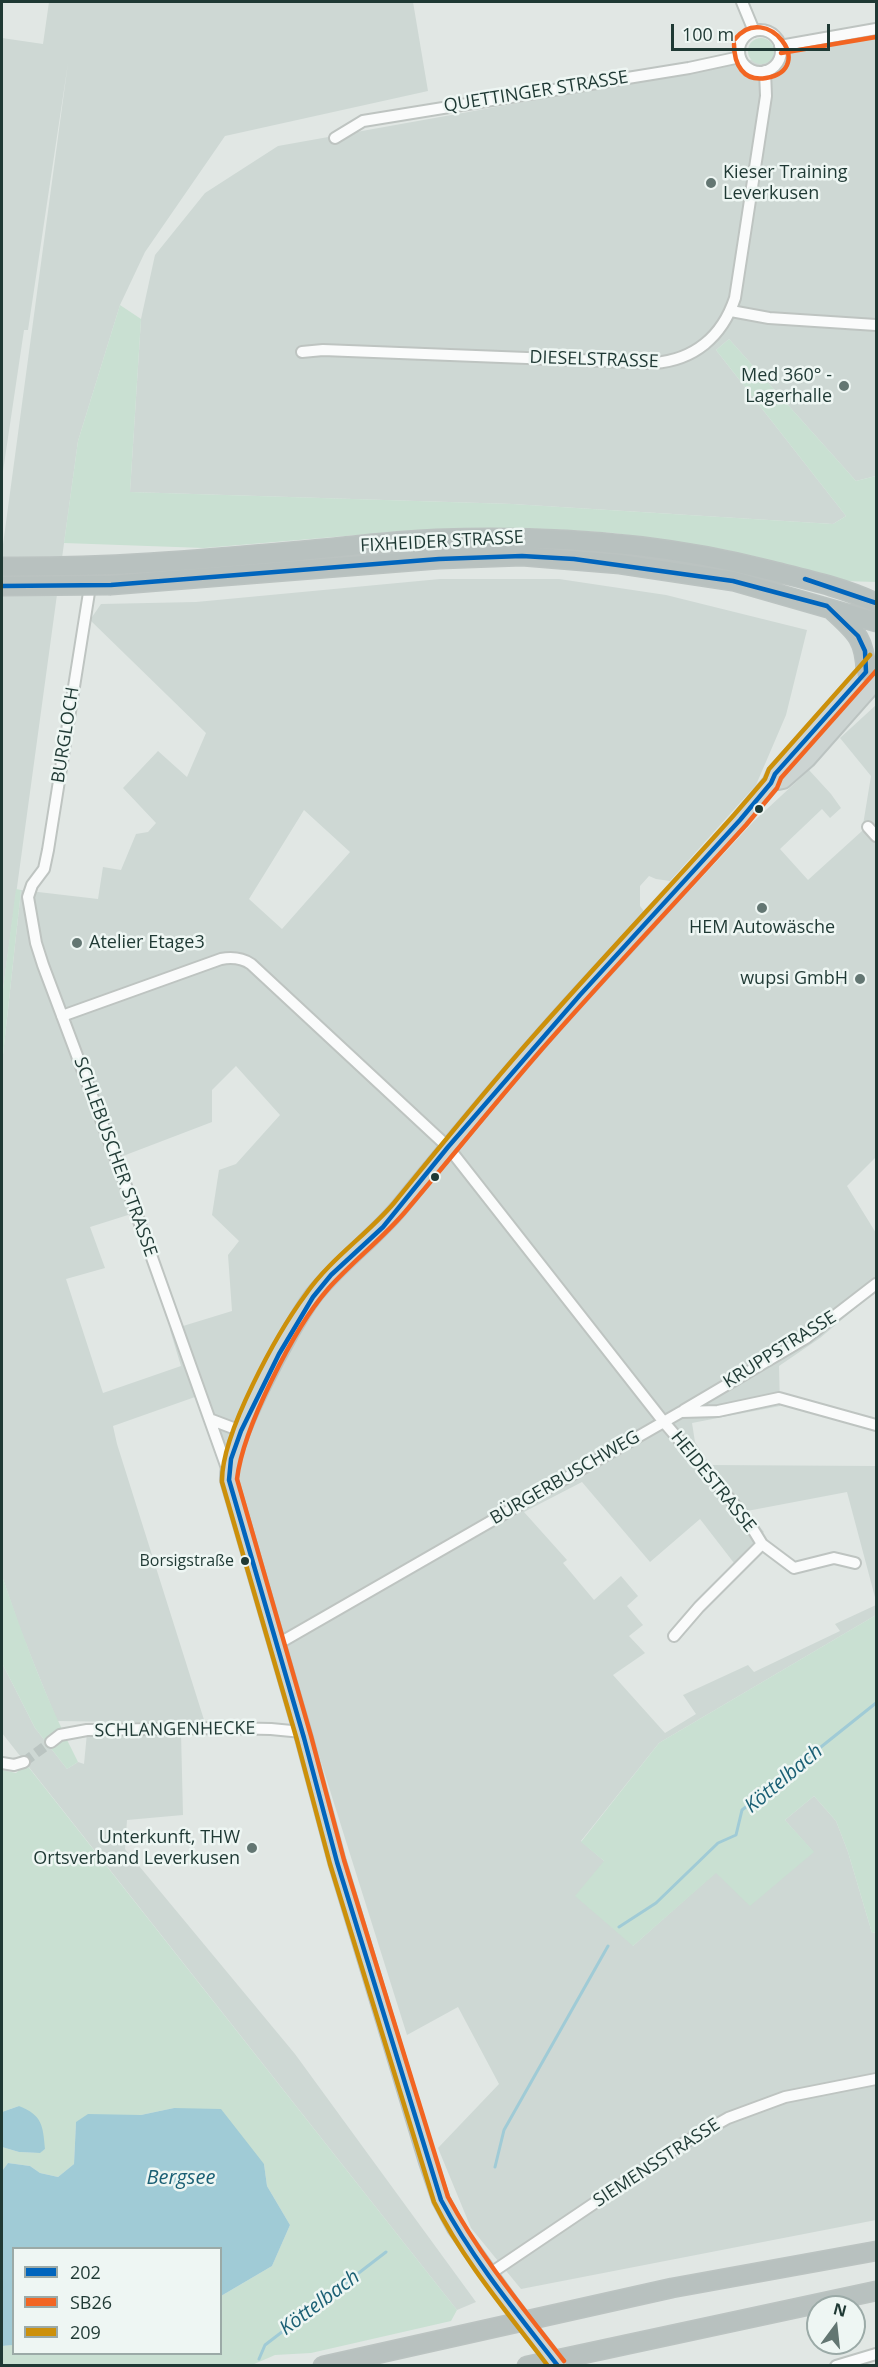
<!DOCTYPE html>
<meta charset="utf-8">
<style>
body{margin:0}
#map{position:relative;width:878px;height:2367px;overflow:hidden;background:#e1e7e4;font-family:"Open Sans",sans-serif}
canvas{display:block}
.frame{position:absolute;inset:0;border:3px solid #1f3934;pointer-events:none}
.legend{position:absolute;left:12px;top:2247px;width:210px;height:108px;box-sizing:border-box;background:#eef6f3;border:2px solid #9baaa7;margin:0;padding:8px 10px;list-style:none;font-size:18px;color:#1f3934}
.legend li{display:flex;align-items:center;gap:12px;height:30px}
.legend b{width:30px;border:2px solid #9baaa7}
.north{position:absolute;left:806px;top:2295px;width:60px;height:60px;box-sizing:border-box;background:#eef6f3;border:2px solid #9baaa7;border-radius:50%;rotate:15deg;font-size:16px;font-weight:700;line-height:24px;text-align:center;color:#1f3934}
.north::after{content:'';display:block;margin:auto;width:21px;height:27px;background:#637672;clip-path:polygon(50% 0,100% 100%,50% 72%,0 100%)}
.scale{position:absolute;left:671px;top:24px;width:159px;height:27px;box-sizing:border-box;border:3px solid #1f3934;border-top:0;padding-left:8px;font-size:18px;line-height:21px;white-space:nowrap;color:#1f3934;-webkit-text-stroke:4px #eef6f3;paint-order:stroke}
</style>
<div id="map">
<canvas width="878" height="2367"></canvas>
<div class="frame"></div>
<ul class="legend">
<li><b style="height:8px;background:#0065bd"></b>202</li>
<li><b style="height:8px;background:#f26522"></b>SB26</li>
<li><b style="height:8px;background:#cc900a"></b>209</li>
</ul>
<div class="north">N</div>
<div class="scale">100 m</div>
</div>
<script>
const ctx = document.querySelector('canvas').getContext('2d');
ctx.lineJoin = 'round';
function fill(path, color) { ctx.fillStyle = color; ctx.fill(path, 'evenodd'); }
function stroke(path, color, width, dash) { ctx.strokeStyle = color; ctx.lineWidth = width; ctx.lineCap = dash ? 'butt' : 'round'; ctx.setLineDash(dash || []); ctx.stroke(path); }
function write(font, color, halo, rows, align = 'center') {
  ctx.font = font + ' "Open Sans",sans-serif'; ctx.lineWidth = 5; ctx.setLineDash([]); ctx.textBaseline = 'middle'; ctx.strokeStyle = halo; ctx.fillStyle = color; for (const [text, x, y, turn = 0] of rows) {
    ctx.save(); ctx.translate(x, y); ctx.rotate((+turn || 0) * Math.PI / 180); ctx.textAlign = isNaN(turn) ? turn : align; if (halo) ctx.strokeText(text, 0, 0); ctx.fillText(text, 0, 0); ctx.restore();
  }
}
const built = new Path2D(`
 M49 2H413L428 91 225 136 145 252 120 305 78 441 2 997V552L68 63 28 330H24L2 478V38L43 44Z
 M876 35V476L856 481 729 339 716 350 846 516 833 524 512 504 130 492 141 319 155 255 205 193 278 146 647 80Z
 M440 579H559L666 595 807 630 786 715 756 785 670 881 656 879 649 876 640 886V906L656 927 754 821 809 770 831 794 841 808 830 818 822 809 780 849 808 880 862 831 871 776 840 738 876 705V1157L847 1186 876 1233V1291L820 1338 779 1366 780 1406 692 1423 695 1442 710 1465 875 1466 876 1460V1601L847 1492 747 1511 764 1532 734 1563 700 1519 650 1562 582 1482 524 1512 567 1560 563 1563 594 1600 621 1576 638 1596 627 1606 643 1625 629 1636 645 1653 613 1675 665 1733 696 1714 683 1695 748 1665 754 1672 840 1631 835 1624 876 1605V1615L659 1743 581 1841 604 1861 633 1946 716 1872 813 1852 785 1820 814 1796 836 1821 848 1852 872 1933 876 1932V2220L521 2289 471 2228 438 2148 499 2084 458 2007 407 2035 287 1654 195 1397 113 1426 117 1444 205 1723 57 1721 20 1629 2 1576V1064L21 890 98 899 103 867 121 870 136 834 148 832 156 823 123 788 158 751 187 777 206 733 90 620 101 604 196 602ZM304 810 350 852 282 929 249 899ZM236 1066 280 1115 236 1164 219 1170 212 1215 239 1241 228 1255 232 1311 170 1330 181 1366 103 1393 66 1279 105 1268 90 1227 128 1215 142 1213 123 1156 212 1122V1090Z
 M2 1663 35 1728 67 1769 78 1762 84 1764 87 1733 181 1732 183 1815 127 1820 125 1849 295 2054 476 2302 457 2310 2 1733Z`);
const green = new Path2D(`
 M748 51a13 13 0 1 1 26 0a13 13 0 1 1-26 0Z
 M120 305 141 319 130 492 512 504 833 524 846 516 716 350 729 339 856 481 876 476V582L844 581 727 550 670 541 614 533 552 529 490 528 405 531 204 548 64 543 78 441Z
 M16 889 21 890 2 1064V997Z
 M2 1576C24 1639 47 1702 78 1762L67 1769 35 1728 2 1663Z
 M876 1615V1932L872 1933 848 1852 836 1821 814 1796 785 1820 814 1852 750 1906 716 1873 633 1946 575 1896 604 1861 581 1842 659 1743Z
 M26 1764 457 2310 451 2321 311 2353 275 2355 252 2365H2V2346L13 2345 14 2354H220L221 2296 272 2266 290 2225 267 2186 264 2164 174 2108 141 2115 76 2122 74 2164 58 2177 40 2173 30 2166 8 2163 2 2171V2147L19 2152 39 2153 45 2149 19 2106 2 2112V1770L16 1773Z`);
const water = new Path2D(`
 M19 2106C42 2115 43 2125 45 2149L40 2153 19 2152 2 2147V2112Z
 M174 2108 221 2109 264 2164 267 2186 290 2225 272 2266 221 2296 220 2248H14L13 2345 2 2346V2171L8 2163 30 2166 40 2173 58 2177 74 2164 76 2122 88 2114 141 2115Z`);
const stream = new Path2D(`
 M619 1927 656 1903 718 1843 736 1835 742 1810 876 1703
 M495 2167 504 2130 608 1946
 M259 2359 265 2345 386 2252`);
const streetTunnel = new Path2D(`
 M24 1762 51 1742`);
const street = new Path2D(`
 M742 2 754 31
 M739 51a21 21 0 1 1 42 0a21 21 0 1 1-42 0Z
 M780 46 876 29
 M335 138 363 121 689 68 740 57
 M731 311 769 318 876 325
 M302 352 323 350 654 363C694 360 722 337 735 298L766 96 765 71
 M91 580 48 850 44 869 32 885 28 897 36 943 43 965 135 1210 228 1471
 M868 827 876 836
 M62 1016 221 959C232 957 242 958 251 964L448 1147 663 1421 746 1518 762 1544 699 1607 674 1636
 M684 1410 806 1338 876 1284
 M212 1420 241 1431
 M762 1544 794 1568 834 1558 855 1563
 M276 1645 681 1412 718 1411 779 1398 876 1425
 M51 1742 60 1735 87 1730 222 1728 271 1729 302 1732
 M2 1763 14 1765 24 1762
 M488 2275 682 2144 728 2118 785 2097 876 2079
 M836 2366 876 2354`);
const primary = new Path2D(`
 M778 781 783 780 807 759 876 681
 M511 2305 456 2228 441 2200 428 2162 337 1862 304 1738 229 1480C227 1444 290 1327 313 1296 338 1264 372 1240 398 1209 458 1136 517 1064 581 994 634 936 687 879 740 820L771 783 775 774 866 672`);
const highway = new Path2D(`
 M2 567C102 568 200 560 300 551 345 547 390 541 436 539 547 535 660 542 768 570 804 579 843 587 876 603
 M111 585 439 559 522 556 620 564 733 581 876 622
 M833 611C856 632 865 639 866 672
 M323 2366 672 2288 876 2251
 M527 2366 876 2291`);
const primaryBridge = new Path2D(`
 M511 2305 558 2366`);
const highwayBridge = new Path2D(`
 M2 586 111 585`);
const bus1 = new Path2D(`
 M805 579 876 603
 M2 586 111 585 439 559 522 556 574 559 733 581 827 606 858 636 865 651 866 672 775 774 771 783 740 820 580 995 448 1147 383 1227 331 1275 313 1297 279 1354 241 1431 231 1459 229 1480 304 1738 337 1862 441 2200C473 2260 516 2312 558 2366`);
const bus2 = new Path2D(`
 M734 44C734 64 743 82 766 78 819 69 766 0 735 39
 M781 53 876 37
 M564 2361C523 2308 480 2256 448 2197L344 1860 311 1736 237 1479C243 1428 294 1328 328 1289 352 1262 381 1240 405 1212 451 1158 495 1103 542 1049 608 974 678 900 746 825L777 788 781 778 876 671`);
const bus3 = new Path2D(`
 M548 2366C508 2313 464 2262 434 2202L330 1864 297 1740 222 1482C221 1434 277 1333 306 1294 330 1259 367 1235 394 1203 439 1148 483 1093 530 1040 597 964 667 890 734 815L765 779 769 769 870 655`);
const markers = [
 [711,183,6,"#637672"],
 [844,386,6,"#637672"],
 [759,809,5,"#1f3934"],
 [762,908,6,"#637672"],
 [77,943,6,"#637672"],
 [860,979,6,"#637672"],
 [435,1177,5,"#1f3934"],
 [245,1561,5,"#1f3934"],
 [252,1848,6,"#637672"]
];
const busNames = [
 ["Borsigstraße",234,1561]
];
const streetNames = [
 ["QUETTINGER STRASSE",536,92,-9],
 ["DIESELSTRASSE",594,360,2],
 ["FIXHEIDER STRASSE",442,542,-3],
 ["BURGLOCH",66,735,-81],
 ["SCHLEBUSCHER STRASSE",115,1157,70],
 ["KRUPPSTRASSE",780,1350,-32],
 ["BÜRGERBUSCHWEG",565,1478,-30],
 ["HEIDESTRASSE",713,1482,51],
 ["SCHLANGENHECKE",175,1730,-1],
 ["SIEMENSSTRASSE",657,2163,-33]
];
const poiNames = [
 ["Kieser Training",723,173,"left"],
 ["Leverkusen",723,194,"left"],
 ["Med 360° -",832,376],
 ["Lagerhalle",832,397],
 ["HEM Autowäsche",762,928,"center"],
 ["Atelier Etage3",89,943,"left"],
 ["wupsi GmbH",848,979],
 ["Unterkunft, THW",240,1838],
 ["Ortsverband Leverkusen",240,1859]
];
const waterNames = [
 ["Köttelbach",784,1779,-40],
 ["Bergsee",181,2178],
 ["Köttelbach",320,2303,-37]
];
fill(built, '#ced8d4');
fill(green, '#c9e0d2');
fill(water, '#a0cbd6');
stroke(stream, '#a0cbd6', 3);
stroke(streetTunnel, '#bac4c1', 10, [10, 5]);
stroke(street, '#bec4c1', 14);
stroke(primary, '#bbc3c1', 20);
stroke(highway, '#bbc3c1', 21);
stroke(street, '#fafbfb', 10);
stroke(primary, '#ccd4d2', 16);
stroke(highway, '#b8c1bf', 18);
stroke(primaryBridge, '#bbc3c1', 20, []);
stroke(highwayBridge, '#bbc3c1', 21, []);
stroke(primaryBridge, '#ccd4d2', 16);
stroke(highwayBridge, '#b8c1bf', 18);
stroke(bus1, '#0065bd', 4.5);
stroke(bus2, '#f26522', 4.5);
stroke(bus3, '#cc900a', 4.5);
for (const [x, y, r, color] of markers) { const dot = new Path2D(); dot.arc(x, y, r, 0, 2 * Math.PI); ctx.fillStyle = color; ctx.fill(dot); stroke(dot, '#eef6f3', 2); }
write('16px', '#1f3934', '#eef6f3', busNames, 'right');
write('18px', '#1f3934', '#eef6f3', streetNames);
write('18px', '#1f3934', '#eef6f3', poiNames, 'right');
write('italic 20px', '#1a5f74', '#eef6f3', waterNames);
</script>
